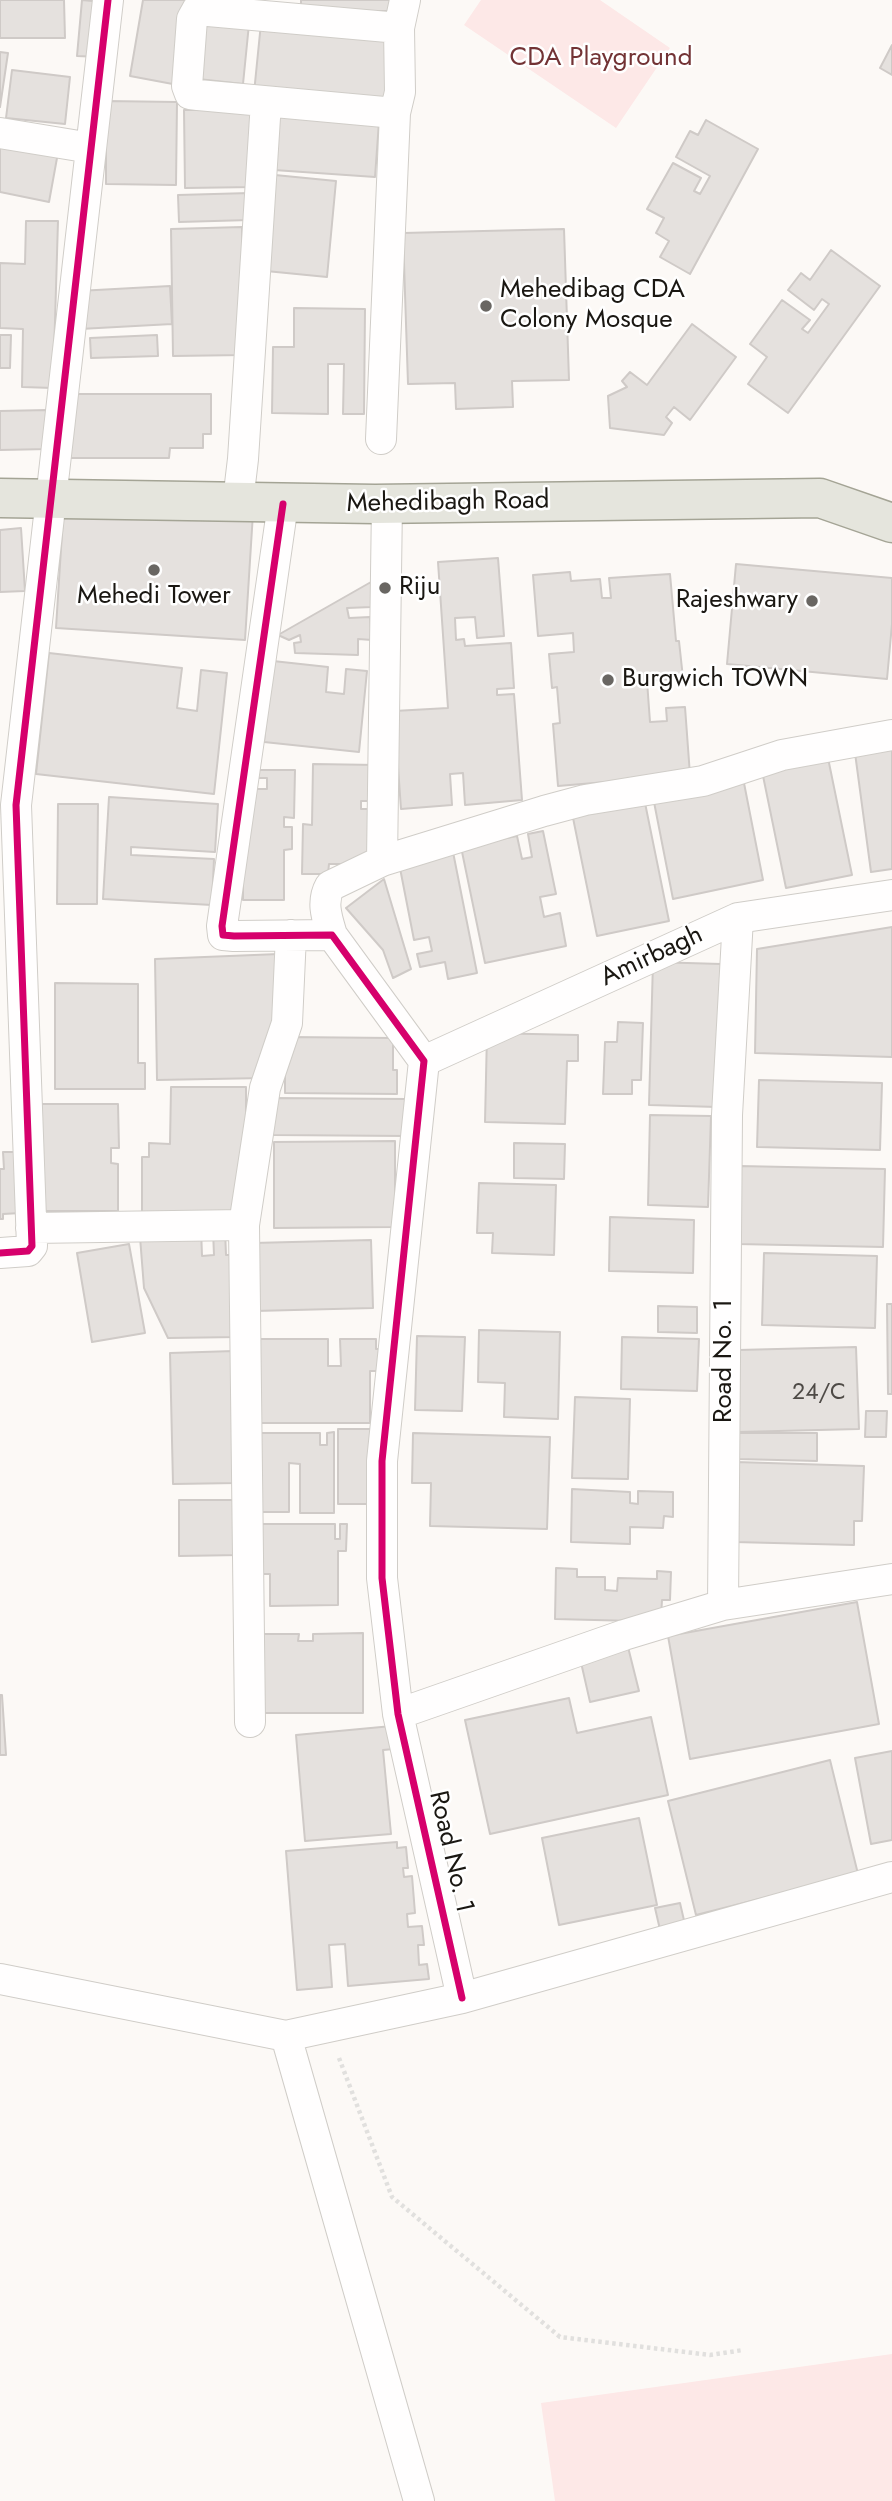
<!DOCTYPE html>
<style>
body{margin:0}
canvas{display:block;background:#fcf9f6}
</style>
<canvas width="892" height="2501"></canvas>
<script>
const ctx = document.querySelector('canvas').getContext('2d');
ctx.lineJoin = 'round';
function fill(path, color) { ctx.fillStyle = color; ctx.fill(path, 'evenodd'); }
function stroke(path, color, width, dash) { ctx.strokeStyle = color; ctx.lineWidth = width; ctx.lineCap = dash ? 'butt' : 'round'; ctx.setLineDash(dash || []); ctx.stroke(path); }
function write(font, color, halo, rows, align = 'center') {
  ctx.font = font + ' Jost,sans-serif'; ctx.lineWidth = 5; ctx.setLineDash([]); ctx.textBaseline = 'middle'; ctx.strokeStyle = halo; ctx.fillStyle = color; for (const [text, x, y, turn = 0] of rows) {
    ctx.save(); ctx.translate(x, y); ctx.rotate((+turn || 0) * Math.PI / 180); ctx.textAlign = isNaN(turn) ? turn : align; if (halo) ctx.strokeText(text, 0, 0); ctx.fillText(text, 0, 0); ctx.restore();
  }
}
const green = new Path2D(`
 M481 0H600L670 48 616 128 464 25Z
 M892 2354V2501H555L541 2403Z`);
const building = new Path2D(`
 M0 0H64L65 38H0Z
 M82 0 103 2 99 57 77 56Z
 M143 0H193L178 85 130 76Z
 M301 0H399V11H301Z
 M204 19 249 24 243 84 198 79Z
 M261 23 392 35 385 106 254 93Z
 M892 45V75L880 68Z
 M0 52 8 53 0 107Z
 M12 70 70 77 65 124 6 118Z
 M106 101 177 102 176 185 106 184Z
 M184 110H254L255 187 185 188Z
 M277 115 379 122 375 177 274 170Z
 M706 120 758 149 690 274 660 257 669 241 656 233 664 218 647 209 673 163 701 178 694 191 700 194 710 176 676 157 690 131 698 135Z
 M0 136 59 147 49 202 0 192Z
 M275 175 336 181 327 277 266 271Z
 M250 193V220L179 222 178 195Z
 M26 221H58L53 388 22 387 23 329 0 328V263L25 264Z
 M242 227 244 355 173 356 171 229Z
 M564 229 569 380 512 381 513 407 456 409 455 383 408 384 403 233Z
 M831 250 880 286 788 413 748 384 767 357 750 344 782 300 810 320 802 329 808 333 829 304 822 299 814 310 788 290 801 273 810 280Z
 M170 286 172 324 80 329 78 291Z
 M294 308 365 309 364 414H343L344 364H328V414L272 413 273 347H294Z
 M692 324 736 357 690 420 674 407 666 417 672 423 664 435 610 428 608 396 627 387 622 381 630 372 647 385Z
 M0 335H11L10 368H0Z
 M157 335 158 356 91 358 90 338Z
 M66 394H211V434H203V448H170L169 458H67Z
 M48 410 49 449 0 450V411Z
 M64 501 253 513 245 640 56 628Z
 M21 528 25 591 0 592V530Z
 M498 558 504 636 477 638 475 617 455 618 456 640 464 639 465 646 511 643 514 688 497 689V695L514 694 522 800 465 805 463 773 450 774 452 805 401 809 394 711 448 708 438 562Z
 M736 564 892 578V624L887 679 727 664Z
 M570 572 571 581 600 579 602 598H611L609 578 670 574 676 641H679L683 678 647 681 650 722 667 721 666 708 685 707 690 775 558 786 553 724 560 723 557 687 552 688 549 654 574 652 573 633 538 636 533 575Z
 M371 582 372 607 347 608 349 618 370 617 372 640 358 639V655L295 653 294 643 301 642 300 635 289 640 278 635Z
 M49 653 182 668 177 708 197 711 201 670 227 673 214 794 36 774Z
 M273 661 328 667 326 692 344 694 346 669 367 671 359 752 264 742Z
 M892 748V869L871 872 855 753Z
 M828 758 852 875 786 888 762 771Z
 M313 764 377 765V801H361V809H376V858L359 864H329L328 874H302L303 824 312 825Z
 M258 770H295L294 818 284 817V827H292V849L284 850V900H243V800L254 789H267V778H258Z
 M743 778 763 880 673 899 653 797Z
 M109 797 218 804 215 852 131 847V855L214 859 212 905 103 899Z
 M644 798 669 921 597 936 572 813Z
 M58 804H98L97 904H57Z
 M543 831 556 894 540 897 544 917 560 913 566 946 485 963 461 847 517 836 522 859 532 857 528 834Z
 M453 852 477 973 448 979 445 962 420 967 417 954 432 951 429 937 414 940 399 863Z
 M384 879 411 969 393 978 383 950 346 908Z
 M892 927V1057L755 1053 757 949Z
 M279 954 284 1006 264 1078 157 1080 155 959Z
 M653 962 721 964 717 1107 649 1105Z
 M55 983 138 984V1063H145V1089H55Z
 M618 1022 643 1023 641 1080H632V1094H603L605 1042H617Z
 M487 1033 578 1035V1061H567L565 1124 485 1122Z
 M288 1037 393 1038V1070H397V1094L285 1093V1044Z
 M759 1080 882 1083 880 1150 757 1147Z
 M171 1087H246V1169L239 1212H142V1157H149V1143L170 1144Z
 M273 1098 407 1099 406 1136 273 1135Z
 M35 1104H118L119 1148H111V1163L118 1164V1211H34Z
 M650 1115 711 1116 708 1207 648 1205Z
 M395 1141V1227L274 1228V1142Z
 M514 1143 565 1144 564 1179 514 1178Z
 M3 1152H19L21 1213 3 1214V1219H0V1169H4Z
 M739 1166 885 1169 883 1247 737 1244Z
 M479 1183 556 1185 554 1255 492 1253 493 1233H477Z
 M610 1217 694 1220 693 1273 609 1271Z
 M201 1228 202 1256 214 1255 213 1231 225 1230 226 1255H236L239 1337 168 1338 144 1288 140 1237Z
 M371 1240 373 1308 255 1311 253 1243Z
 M129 1244 145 1333 92 1342 77 1253Z
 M764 1253 877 1256 875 1328 762 1325Z
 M887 1304H892V1394H888Z
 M658 1306 697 1307V1333L658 1332Z
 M479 1330 560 1332 558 1419 504 1417 505 1383 478 1382Z
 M417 1336 465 1337 462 1411 415 1410Z
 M622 1337 699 1339 697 1391 621 1389Z
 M255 1339H328V1366H341L340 1339H376V1349H382L383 1371H370V1423H255Z
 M856 1347 859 1429 738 1432V1350Z
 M234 1351 237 1483 173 1484 170 1353Z
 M575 1397 630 1399 628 1479 572 1478Z
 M866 1411H887L886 1437H865Z
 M338 1429H371V1504H338Z
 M334 1432V1513H300V1464L289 1463V1512H256L255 1433H320V1445H327V1433Z
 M413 1433 550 1437 547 1529 430 1526 431 1483H412Z
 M739 1433H817V1461L738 1459Z
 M736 1462 864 1466 862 1521H854V1545L734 1542Z
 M572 1489 630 1492V1503L638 1504V1491L673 1492V1517L664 1516 663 1528 630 1527V1544L571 1542Z
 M179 1500H240L241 1555 179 1556Z
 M257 1524H335V1539H340V1524H347L346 1551H338V1605L270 1606V1574H256Z
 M556 1568 577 1569V1577H605V1590L617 1591 618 1578 657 1579V1571L671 1572 670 1600H662L661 1617 634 1621 555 1619Z
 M857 1602 879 1724 690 1759 668 1636Z
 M363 1633V1713H259V1634H299L298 1641H313V1634Z
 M628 1647 639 1691 590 1702 580 1658Z
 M0 1695H2L6 1755H0Z
 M569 1698 577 1733 651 1717 668 1795 490 1834 465 1720Z
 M392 1726 394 1749 383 1750 391 1834 305 1841 296 1735Z
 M892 1751V1840L871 1844 855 1758Z
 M830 1760 858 1874 696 1915 668 1801Z
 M639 1818 657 1905 559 1925 542 1838Z
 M397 1842V1848L406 1847 408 1868H403L404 1877 412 1876 415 1913 407 1914 408 1927 422 1926 424 1945H418L419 1965 427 1964 429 1979 348 1986 345 1944 329 1945 332 1987 297 1990 286 1851Z
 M680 1903 686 1929 661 1934 655 1908Z`);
const path = new Path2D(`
 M339 2058 392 2197 560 2337 710 2355 743 2350`);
const minor = new Path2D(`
 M395 113 198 95 190 94 187 86 192 19 197 10 399 28
 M0 133 91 148
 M381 439 395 113 400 92 399 28 405 0
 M238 501 243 459 266 102
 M283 504 222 926 223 935 234 936 332 935 424 1061 382 1461V1578L398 1714 462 1998
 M382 861 387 503
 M332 935C327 918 321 902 330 886L382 861 544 811 585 800 703 781 782 755 892 735
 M424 1061 738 918 892 895
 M244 1225 265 1088 287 1023 291 935
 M31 1228 244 1225 250 1722
 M0 1253 28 1251 32 1246 16 805 108 0
 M723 1605 892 1579
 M398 1714 624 1635 723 1605 727 1115 738 918
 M0 1979 286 2036 462 1998 892 1877
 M286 2036 419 2501`);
const primary = new Path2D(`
 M0 498 375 504 820 498 892 523`);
const cycleway = new Path2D(`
 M283 504 222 926 223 935 234 936 332 935 424 1061 382 1461V1578L398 1714 462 1998
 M0 1253 28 1251 32 1246 16 805 108 0`);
const markers = [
 [486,306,7,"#696662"],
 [154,570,7,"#696662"],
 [385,588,7,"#696662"],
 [812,601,7,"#696662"],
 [608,680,7,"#696662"]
];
const numberNames = [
 ["24/C",819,1393]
];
const parkNames = [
 ["CDA Playground",601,59]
];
const poiNames = [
 ["Mehedibag CDA",500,291],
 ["Colony Mosque",500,321],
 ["Riju",399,588],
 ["Mehedi Tower",154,597,"center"],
 ["Rajeshwary",798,601,"right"],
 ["Burgwich TOWN",622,680]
];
const streetNames = [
 ["Mehedibagh Road",448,503,-1],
 ["Amirbagh",652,957,-25],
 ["Road No. 1",725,1361,-90],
 ["Road No. 1",450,1852,77]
];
fill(green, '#fde8e7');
fill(building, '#e5e1de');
stroke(building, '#cfcac7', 2);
stroke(minor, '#d0cdc8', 32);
stroke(primary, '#a4a495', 41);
stroke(path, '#e1e0de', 4.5, [3.5, 3.5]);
stroke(minor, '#fffefe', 30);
stroke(primary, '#e5e5dd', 38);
stroke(cycleway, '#d6006c', 7);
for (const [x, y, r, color] of markers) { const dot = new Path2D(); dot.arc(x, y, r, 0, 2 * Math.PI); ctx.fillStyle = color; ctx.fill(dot); stroke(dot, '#fff', 2.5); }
write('23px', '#4e4a46', null, numberNames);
write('26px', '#733335', '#fff', parkNames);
write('26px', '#1a1712', '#fff', poiNames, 'left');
write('26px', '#1a1712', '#fff', streetNames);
</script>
